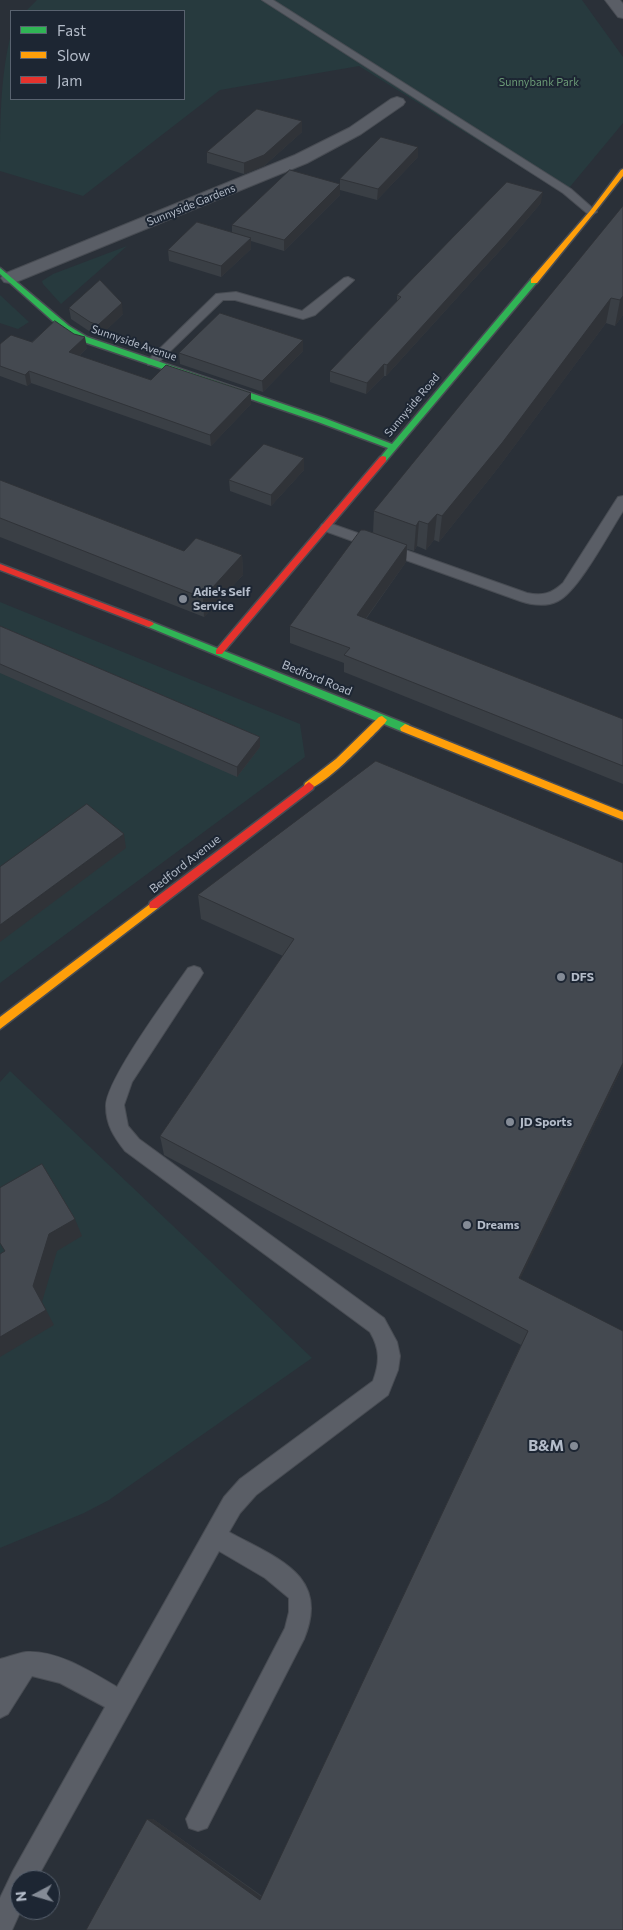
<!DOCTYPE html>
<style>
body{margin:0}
#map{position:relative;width:623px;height:1930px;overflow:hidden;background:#2a3038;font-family:Commissioner,sans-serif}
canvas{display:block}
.legend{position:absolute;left:10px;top:10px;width:175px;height:90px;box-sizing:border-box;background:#1d2633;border:1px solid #59626f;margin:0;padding:6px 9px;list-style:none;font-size:15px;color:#b4bcc9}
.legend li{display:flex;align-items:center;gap:10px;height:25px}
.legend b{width:25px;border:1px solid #59626f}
.north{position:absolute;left:10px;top:1870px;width:50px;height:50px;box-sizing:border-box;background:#1d2633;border:1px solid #59626f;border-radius:50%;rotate:264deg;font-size:14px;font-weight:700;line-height:20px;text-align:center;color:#b4bcc9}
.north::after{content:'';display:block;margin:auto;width:18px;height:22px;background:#848b96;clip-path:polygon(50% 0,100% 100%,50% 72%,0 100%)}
</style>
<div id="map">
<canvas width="623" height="1930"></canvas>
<ul class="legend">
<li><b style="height:6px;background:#30b455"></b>Fast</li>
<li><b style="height:6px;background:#ff9f0a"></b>Slow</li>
<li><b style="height:6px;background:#e5322d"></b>Jam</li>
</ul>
<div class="north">N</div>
</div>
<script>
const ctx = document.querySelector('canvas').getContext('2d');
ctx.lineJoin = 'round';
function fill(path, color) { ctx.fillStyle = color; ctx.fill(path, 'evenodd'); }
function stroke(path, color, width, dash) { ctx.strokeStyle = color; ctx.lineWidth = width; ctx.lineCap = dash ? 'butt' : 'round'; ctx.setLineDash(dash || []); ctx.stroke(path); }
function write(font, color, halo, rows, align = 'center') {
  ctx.font = font + ' Commissioner,sans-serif'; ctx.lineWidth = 4; ctx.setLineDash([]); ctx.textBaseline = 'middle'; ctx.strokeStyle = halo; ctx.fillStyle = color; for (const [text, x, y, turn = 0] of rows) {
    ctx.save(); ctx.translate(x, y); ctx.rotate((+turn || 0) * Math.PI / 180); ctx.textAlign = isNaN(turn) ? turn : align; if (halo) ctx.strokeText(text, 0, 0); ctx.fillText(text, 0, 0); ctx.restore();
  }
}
const green = new Path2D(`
 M37 0H582L623 57V123L564 194 359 66 220 90 83 196 0 171C0 126 0 77 11 34V99H184V11H26Z
 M127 246 61 304 43 284 42 281 53 274Z
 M0 295 29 322 18 329 0 323Z
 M0 602 300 724 305 757 0 983Z
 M10 1071 312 1358 109 1500 84 1513 0 1548V1082Z`);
const lane = new Path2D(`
 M262 0H273L571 189 597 212 592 215 588 214 563 193Z
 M348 277 354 280 352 282 315 315 303 319 235 300H223L156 365H148L146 362 216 294 236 292 302 311 344 278Z
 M623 496V511C610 531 578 592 558 601 546 607 532 605 520 601L322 530 320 527 322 524H332L527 593C543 596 551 594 563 583L618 497Z
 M194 966 200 968 203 973 200 978 132 1082 124 1105 128 1126 139 1139 384 1318 397 1342 400 1356 398 1370 388 1395 256 1495 240 1513 229 1532C276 1558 331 1575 304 1639L207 1828 198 1831 189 1828 186 1819 285 1628 289 1612V1598L265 1578 219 1551 36 1880H20L21 1910 12 1930H0V1898L13 1871 105 1707 60 1683 32 1676 8 1714 0 1718V1659C8 1657 18 1653 26 1652 58 1650 91 1672 117 1687L224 1497 240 1479 373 1381C380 1362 380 1349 370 1332L125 1151C114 1137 106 1125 106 1106 106 1080 170 994 188 968Z`);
const street = new Path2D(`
 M605 0H620L623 4V18L618 17Z
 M397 97 403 99 405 102 403 105 361 134 307 163 16 282 10 283 4 282 1 278 4 274 295 155 349 128 391 99Z`);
const fast = new Path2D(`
 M0 268 69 326 87 337 324 418 392 444 531 279 538 281 386 461 383 462 379 459 388 448 318 422 81 341 63 330 0 274Z
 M149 621 409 725 410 728 409 731H401L146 626 144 624Z`);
const slow = new Path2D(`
 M623 169V176L594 213 537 283H531V279L590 211 621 170Z
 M382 716 387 720 385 723C374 734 319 793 305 789L304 786 305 783 336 759 379 717Z
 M405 724 623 812V820L401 731 400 728Z
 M154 901 158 902 159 905 158 908 0 1029V1017Z`);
const jam = new Path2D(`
 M383 456 386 457V461L222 654H216V650L380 457Z
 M0 564 152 622 154 624 149 627 146 626 0 570Z
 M309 782 314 786 313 789 158 908H150L149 905 150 902Z`);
const wall = new Path2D(`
 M302 121V132L264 166 244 174 207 163V152Z
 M418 157 377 200 340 190V195L284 251 251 241V249L221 277 169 261 168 250 232 232V225L340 184V179Z
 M541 203 505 245 386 376H384L366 394 330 382V371L397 301V295Z
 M623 206V315L615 326 606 323 498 468 439 542 434 540 426 550 417 546 414 551 407 549 406 562 366 619 623 719V784L344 672V663L290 643V626L373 533 374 511Z
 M69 308 123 314 100 336 92 333 71 319Z
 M74 334 87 348 79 356 151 380 251 404 211 446 31 383 27 386 0 376V344L32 342Z
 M303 340V351L263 392 180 364 179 353Z
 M304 458V470L271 506 230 491 229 480Z
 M0 480 184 551 242 555 243 575 204 617 0 537Z
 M0 626 260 737V747L237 777 0 673Z
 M623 863V1066L520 1278 623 1930H86L147 1819H153L262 1896 521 1345 164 1155 160 1136 283 956 201 919 198 895Z`);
const shadedWall = new Path2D(`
 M302 121V132L264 166 244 174V163Z
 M418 147V157L377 200 378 189Z
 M340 184V195L284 251V240Z
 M543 192 541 203 505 245 386 376 387 365Z
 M251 238V249L221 277V266Z
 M623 296V315L615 326 620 300Z
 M611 298 606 323 498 468 439 542 442 516Z
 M122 303 123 314 100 336 98 325Z
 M85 337 87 348 71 363 69 352Z
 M303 340V351L263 392 262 381Z
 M384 364V376L366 394 367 383Z
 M29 371 31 383 27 386 25 375Z
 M251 393V404L211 446 210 435Z
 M304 458V470L271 506V495Z
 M437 514 434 540 426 550 428 524Z
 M419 521 417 546 414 551 416 526Z
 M407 545 406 562 356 632 357 615Z
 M242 555 243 575 204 617 203 598Z
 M260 737V747L237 777V767Z
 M124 834 126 848 0 942V925Z
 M623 1063V1066L513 1294 519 1278Z
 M75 1219 82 1236 57 1251 42 1302 54 1325 0 1357V1337L49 1234Z
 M147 1819H153L262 1897 260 1900Z`);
const building = new Path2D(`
 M257 109 302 121 264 155 244 163 207 152Z
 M381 137 418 147 378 189 340 179Z
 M290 170 340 184 284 240 232 225Z
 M507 182 543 192 506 234 387 365 384 364 367 383 330 371 401 297 397 295Z
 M623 206V296L620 300 611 298 502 443 442 516 437 514 428 524 419 521 416 526 374 511Z
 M197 222 251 238 221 266 168 250Z
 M100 280 122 303 98 325 90 322 69 308Z
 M220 313 303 340 262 381 179 353Z
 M55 321 74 334 85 337 69 352 151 380 166 365 251 393 210 435 29 371 25 375 0 366V344L11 335 32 342Z
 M264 444 304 458 271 495 229 480Z
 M0 480 184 551 196 538 242 555 203 598 0 518Z
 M361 530H365L407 545 357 615 623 719V766L344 655 350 648 290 626Z
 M0 626 260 737 237 767 0 664Z
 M376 761 623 863V1063L519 1278 623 1331V1930H86L147 1819 260 1900 528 1331 160 1136 294 939 198 895Z
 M87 804 124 834 0 925V867Z
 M42 1164 75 1219 49 1234 33 1286 46 1310 0 1337V1254L5 1251 0 1243V1188Z`);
const markers = [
 [183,599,5,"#848b96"],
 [561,977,5,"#848b96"],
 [510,1122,5,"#848b96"],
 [467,1225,5,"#848b96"],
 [574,1446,5,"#848b96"]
];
const farParknames = [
 ["Sunnybank Park",539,82]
];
const farStreetnames = [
 ["Sunnyside Gardens",191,205,-22],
 ["Sunnyside Avenue",134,343,19],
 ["Sunnyside Road",412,405,-50]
];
const poiNames = [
 ["Adie's Self",193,592],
 ["Service",193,606],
 ["DFS",571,977],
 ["JD Sports",520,1122],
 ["Dreams",477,1225]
];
const streetNames = [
 ["Bedford Road",317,678,22],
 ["Bedford Avenue",185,864,-38]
];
const nearPoinames = [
 ["B&M",564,1446]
];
fill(green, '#273a3e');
stroke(lane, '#484c53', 2);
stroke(street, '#484c53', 2);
stroke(fast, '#484c53', 3);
stroke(slow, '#484c53', 3);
stroke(jam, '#484c53', 3);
fill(lane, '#5a5e66');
fill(street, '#5a5e66');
fill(fast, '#30b455');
fill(slow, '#ff9f0a');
fill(jam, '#e5322d');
fill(wall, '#3a3f45');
fill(shadedWall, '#303338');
fill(building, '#444950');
stroke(building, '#303338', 1);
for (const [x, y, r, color] of markers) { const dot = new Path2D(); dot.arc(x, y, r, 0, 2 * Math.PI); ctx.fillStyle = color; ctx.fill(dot); stroke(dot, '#1d2633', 2); }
write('11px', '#6b9a76', '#1d2633', farParknames);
write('11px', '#b4bcc9', '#1d2633', farStreetnames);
write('bold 12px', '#b4bcc9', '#1d2633', poiNames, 'left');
write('12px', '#b4bcc9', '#1d2633', streetNames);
write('bold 15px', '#b4bcc9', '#1d2633', nearPoinames, 'right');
</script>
